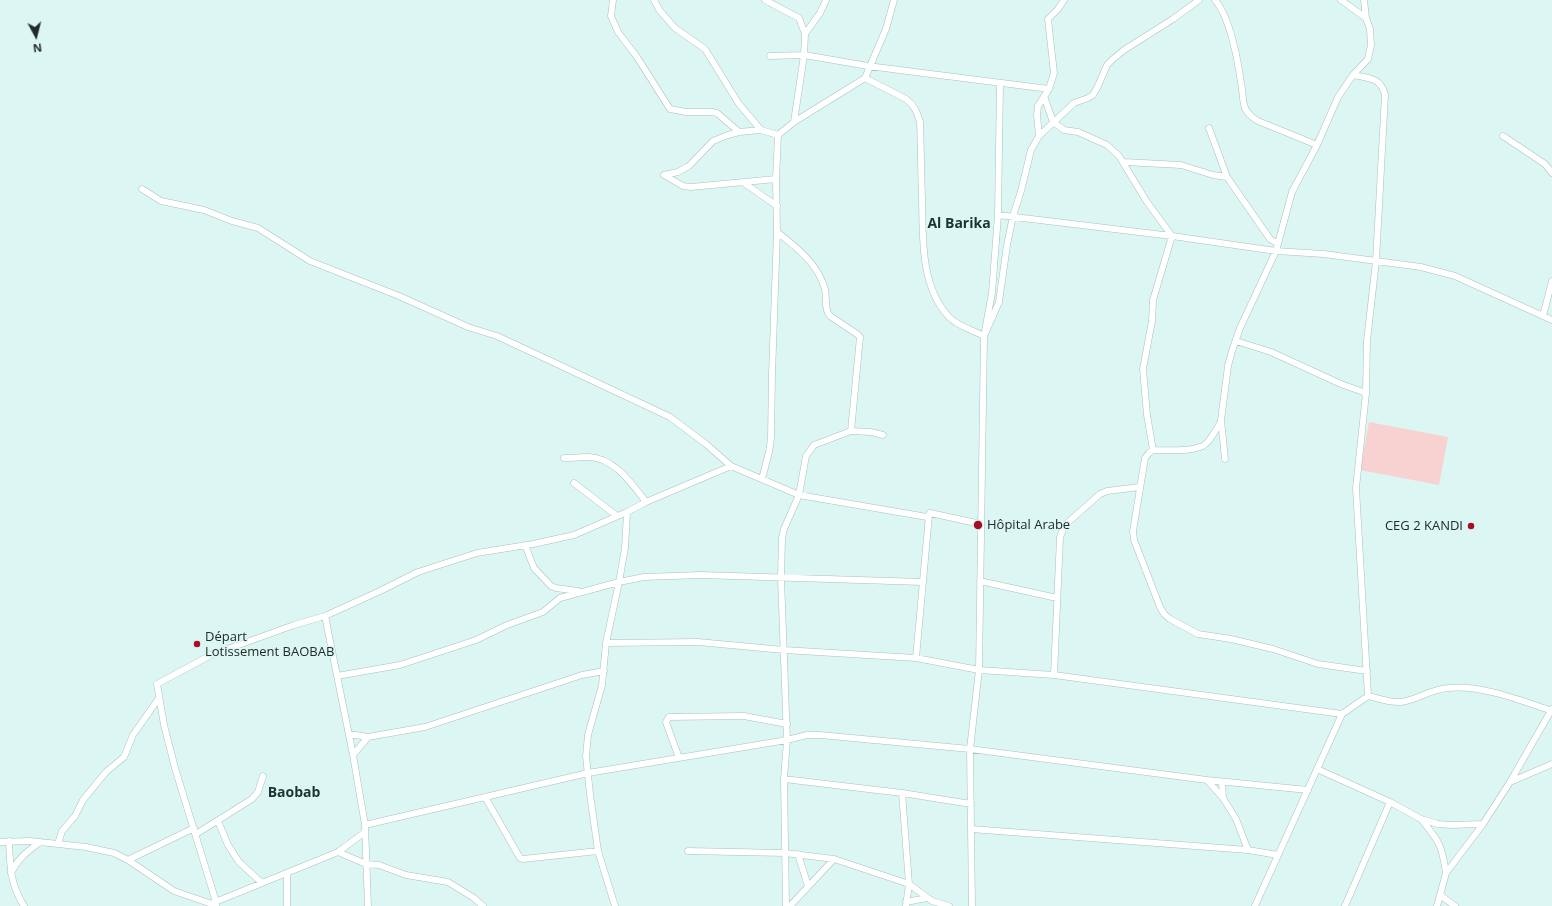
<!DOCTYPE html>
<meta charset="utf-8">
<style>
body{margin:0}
#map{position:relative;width:1552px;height:906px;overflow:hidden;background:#dcf7f3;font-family:"Open Sans",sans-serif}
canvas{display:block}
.north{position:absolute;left:16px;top:16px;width:40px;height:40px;-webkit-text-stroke:3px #dcf7f3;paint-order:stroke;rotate:173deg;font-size:11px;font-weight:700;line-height:16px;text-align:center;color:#212b29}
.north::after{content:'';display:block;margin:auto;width:14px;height:18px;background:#212b29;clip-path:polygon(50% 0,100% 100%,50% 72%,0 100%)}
</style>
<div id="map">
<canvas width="1552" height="906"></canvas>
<div class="north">N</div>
</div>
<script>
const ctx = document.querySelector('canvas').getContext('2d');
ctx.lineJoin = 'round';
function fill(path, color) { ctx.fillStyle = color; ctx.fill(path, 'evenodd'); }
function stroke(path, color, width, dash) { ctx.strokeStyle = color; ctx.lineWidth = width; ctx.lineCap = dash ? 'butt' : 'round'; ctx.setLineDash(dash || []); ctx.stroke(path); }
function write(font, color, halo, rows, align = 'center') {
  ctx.font = font + ' "Open Sans",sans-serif'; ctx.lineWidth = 3; ctx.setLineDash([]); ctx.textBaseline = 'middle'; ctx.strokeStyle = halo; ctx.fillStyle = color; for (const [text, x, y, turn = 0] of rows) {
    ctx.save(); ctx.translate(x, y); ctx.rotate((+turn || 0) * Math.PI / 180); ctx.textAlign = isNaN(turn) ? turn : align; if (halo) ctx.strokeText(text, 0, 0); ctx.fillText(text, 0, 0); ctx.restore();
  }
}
const green = new Path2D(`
 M1369 422 1448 437 1439 485 1360 470Z`);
const minor = new Path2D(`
 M613 0 611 16 618 32 637 57 670 109 686 112H712L717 113 739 132
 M654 0 660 11 675 28 705 49 739 104 761 130
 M765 0 799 18 805 34 804 55 794 122
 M1215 0C1230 17 1238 61 1241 83 1243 91 1242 103 1246 110 1249 115 1253 118 1258 121L1317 145
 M1341 0 1366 18
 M805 34 820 13 826 0
 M770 56 804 55 868 66 1049 89
 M1353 75C1368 78 1381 77 1385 95L1376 261 1367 341 1366 393 1356 488 1368 696
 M865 78 906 99C914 105 917 112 920 122 921 147 921 173 922 198 923 237 920 286 949 317 957 326 973 330 984 336L999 302 1007 245 1013 216 1021 191 1031 150 1039 136 1074 103 1088 98 1093 95 1098 86 1107 65 1113 59 1124 50 1173 19 1199 0
 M1044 96 1053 122 1064 130 1078 132 1107 145 1119 156 1147 202 1172 236 1153 300 1152 321 1143 369 1147 415 1153 450
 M1209 128 1227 177 1270 239 1277 243
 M1039 136 1037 115 1038 106 1049 89 1054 73 1048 19 1058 9 1064 0
 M1503 136 1545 164 1552 173
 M1124 162 1181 165 1213 175 1227 177
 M664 175 678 172 689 166 713 141 728 135 739 132 761 130 778 135
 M664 175 683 186 691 187 776 179
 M744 183 777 206
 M142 189 161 201 204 210 232 221 258 228 310 261 399 296 468 327 497 336 555 363 670 417 706 444 731 466 799 495 927 517 930 513
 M998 215 1172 236 1276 251 1324 254 1421 267 1455 276 1552 320
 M777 232C796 247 816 262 824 286 828 296 823 308 830 316L857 334 860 337 851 431
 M1543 316 1552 281
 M1236 341 1271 352 1341 384 1366 393
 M1221 421C1218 427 1209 443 1203 446 1188 452 1169 450 1153 450L1149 453 1145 458 1133 531 1134 540 1160 607 1164 614 1170 619 1198 634 1231 639 1273 649 1318 664 1367 671
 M564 458C573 458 581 457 589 457 615 458 632 484 646 502
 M1225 459 1221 420 1228 366 1232 351 1240 328 1276 251 1292 192 1317 145 1338 97 1353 75 1368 59 1371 45 1370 29 1366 18 1364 0
 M762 479 769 452 771 438 772 374 777 232 776 179 778 135 794 122 865 78 886 29 894 0
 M574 483 617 516
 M627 512 646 502 731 466
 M930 513 981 524
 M525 545 534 568 551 586 556 588 578 591
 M980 581 1057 598
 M325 616 353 755 365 825 368 906
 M606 643 619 582 644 577 701 575 923 582
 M916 658 929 515
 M1054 675 1060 537 1065 525 1100 494 1107 491 1140 487
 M349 734 368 737 425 727 582 675 604 671
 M353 755 368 737
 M679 758 666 722 669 717 744 716 787 724
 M1317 769 1390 802 1421 819 1438 824 1451 825 1483 824
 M784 779 902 793 971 804
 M1207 780 1223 798 1236 819 1248 850
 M1222 782 1223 798
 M1510 782 1552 764
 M902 793 909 884 906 906
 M485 797 520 858 523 859 598 851
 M1421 819C1439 841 1442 845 1446 873
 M218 821 228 845 239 862 262 883
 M365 825 588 773 787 740 807 735H820L970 749 1207 780 1308 790
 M971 829 1248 850 1278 855
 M196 834 252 799 258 792 263 776
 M9 841C10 866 10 884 24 906
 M0 842 30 841 86 847 114 853 128 860 174 891 212 904
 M58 844 62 831 75 816 83 800 106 772 124 757 133 735 159 698
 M688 851 785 853 834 859 909 884 932 901 949 906
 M338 852 366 864 379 865 406 875 448 882 474 898 483 906
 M798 854 808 886
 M128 860 194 828
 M11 873C18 858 27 852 40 842
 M1440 895 1455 906
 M906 902 927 898
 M213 903 338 852 365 832
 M216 906V902L175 768 164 725 157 684 211 655 294 625 325 616 380 591 418 572 477 553 533 544 574 535 627 512 625 548 619 582 560 598 543 612 507 625 476 640 400 665 337 676
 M287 906V873
 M615 906 598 851 590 794 586 756 588 735 602 685 606 643 698 642 784 650 916 658 979 670 1054 675 1342 714
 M786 906 784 779 787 740 781 578 782 538 784 529 799 495 806 456 814 445 851 431 871 432 883 435
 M790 906 834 859
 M972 906 970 749 979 670 984 336 992 293 998 215 1000 83
 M1255 906 1342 714 1368 696C1378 698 1390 703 1401 702 1417 700 1431 689 1448 688 1482 685 1520 700 1552 711
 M1345 906 1390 802
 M1437 906 1446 873 1483 824 1510 782 1552 709`);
const markers = [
 [978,525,5,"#a70e26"],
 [1471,526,4,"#a70e26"],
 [197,644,4,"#a70e26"]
];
const poiNames = [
 ["Hôpital Arabe",987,525],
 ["CEG 2 KANDI",1463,526,"right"],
 ["Départ",205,637],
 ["Lotissement BAOBAB",205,652]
];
const neighbourhoodNames = [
 ["Al Barika",959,224],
 ["Baobab",294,793]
];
fill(green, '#f7d2d0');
stroke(minor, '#a7c1bd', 7);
stroke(minor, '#fff', 6);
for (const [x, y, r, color] of markers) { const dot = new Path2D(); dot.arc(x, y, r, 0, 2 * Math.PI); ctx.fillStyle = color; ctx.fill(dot); stroke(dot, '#dcf7f3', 1.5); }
write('13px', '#212b29', '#dcf7f3', poiNames, 'left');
write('bold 14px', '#1c3330', '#dcf7f3', neighbourhoodNames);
</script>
